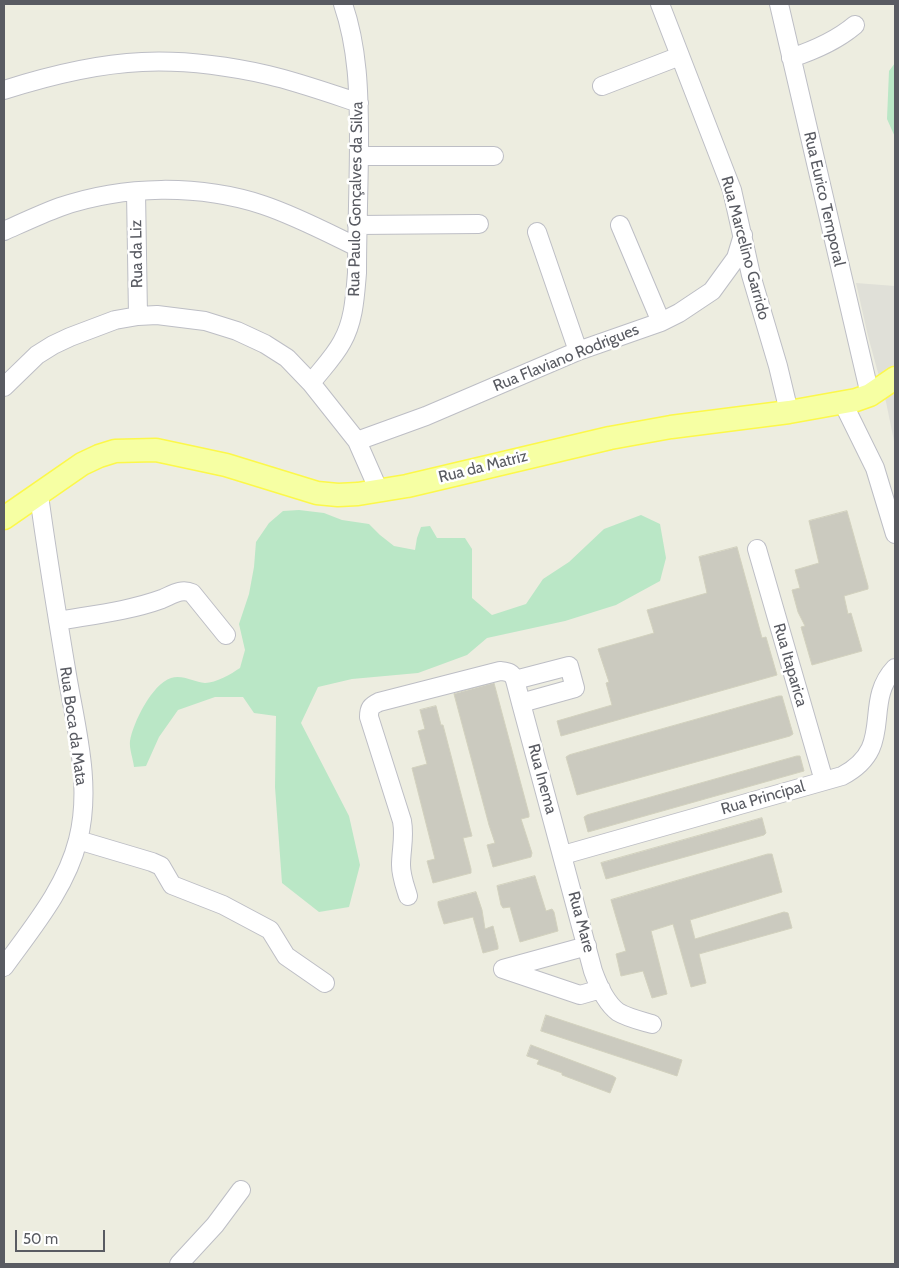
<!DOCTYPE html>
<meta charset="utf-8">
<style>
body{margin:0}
#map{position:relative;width:899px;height:1268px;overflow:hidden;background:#edede0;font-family:Cabin,sans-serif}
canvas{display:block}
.frame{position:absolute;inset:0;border:5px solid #595b62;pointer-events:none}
.scale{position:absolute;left:15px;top:1230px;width:90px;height:22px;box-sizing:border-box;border:2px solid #595b62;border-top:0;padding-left:6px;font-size:15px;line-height:18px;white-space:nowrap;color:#595b62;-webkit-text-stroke:4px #fff;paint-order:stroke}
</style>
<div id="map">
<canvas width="899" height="1268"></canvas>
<div class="frame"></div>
<div class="scale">50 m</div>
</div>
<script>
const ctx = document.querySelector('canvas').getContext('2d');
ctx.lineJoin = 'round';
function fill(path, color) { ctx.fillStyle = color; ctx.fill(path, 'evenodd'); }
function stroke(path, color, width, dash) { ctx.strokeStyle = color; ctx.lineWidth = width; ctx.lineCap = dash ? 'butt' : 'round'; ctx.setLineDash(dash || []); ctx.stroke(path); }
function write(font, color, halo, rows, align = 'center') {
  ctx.font = font + ' Cabin,sans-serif'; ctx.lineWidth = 5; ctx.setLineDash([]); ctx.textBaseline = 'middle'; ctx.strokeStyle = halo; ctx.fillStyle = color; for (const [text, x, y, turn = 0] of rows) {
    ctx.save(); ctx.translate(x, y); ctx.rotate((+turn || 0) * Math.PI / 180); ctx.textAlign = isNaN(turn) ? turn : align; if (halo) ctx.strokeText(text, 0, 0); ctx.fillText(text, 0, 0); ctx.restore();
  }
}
const industrial = new Path2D(`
 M856 283 895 286V446L886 402 868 336Z`);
const green = new Path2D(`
 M895 63V137L887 119 889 71Z
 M299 510 324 513 342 520 369 524 380 535 394 546 415 550 417 538 421 527 430 526 437 538H465L472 549V598L492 615 526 604 543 579 569 562 604 529 641 515 660 524 666 558 660 581 616 605 565 621 487 638 467 655 418 673 352 679 318 687 301 723 349 816 360 865 349 907 319 912 282 883 275 787 276 716 254 713 243 697H215L178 710 159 737 146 766 134 767C133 759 129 748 130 741 133 723 152 684 171 678 182 674 194 682 205 683 216 683 231 674 240 668L245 650 239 624 249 594 254 567 256 542 269 523 283 511Z`);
const building = new Path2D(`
 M847 511 868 586V589L844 596 848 614 851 613 862 651 812 665 801 627 805 626 798 612 792 590 800 588 795 570 819 563 809 521Z
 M737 547 762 638 766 637 777 675 561 736 557 721 612 705 606 683 609 682 598 649 654 633 647 610 707 593 699 557Z
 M494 683 529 814V817L521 819 532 853 531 857 493 867 487 845 495 843 489 825 454 694Z
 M779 696H782L793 734 790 736 577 795 566 757 569 755Z
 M436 706 441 725H443L472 836 463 838 471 869V873L433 883 427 861 435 859 412 768 427 764 418 731 425 729 420 710Z
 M797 756H800L804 771 588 832 584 817 587 815Z
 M762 818 766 833 764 835 606 879 601 863Z
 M768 854H772L782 892 690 920 695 939 784 912 788 913 792 928 699 954 706 983 691 987 673 924 651 931 667 994 652 998 643 971 621 976 616 954 626 951 611 900Z
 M535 876 546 911 552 909 554 912 558 931 520 942 510 907 503 908 501 905 497 886Z
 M476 892 482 910 485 929 493 926 498 946V949L483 953 473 917 444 924 438 905V902Z
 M546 1015 682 1060 677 1076 541 1031Z
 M531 1045 613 1076 616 1078 610 1093 562 1075V1073L537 1064 539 1060 527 1056Z`);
const minor = new Path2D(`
 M660 4 732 190 751 275 778 366 789 412
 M779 4 870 395
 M791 58C815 50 836 41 855 25
 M602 86 680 56
 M4 90C48 76 95 64 142 62 183 60 228 66 268 75 298 82 329 93 359 103
 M359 156H494
 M136 192 138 316
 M357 225 479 224
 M620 225 661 322
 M4 231C22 223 41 214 60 207 124 185 199 184 263 205 296 216 326 232 357 247
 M537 232 578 351
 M311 383C321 370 334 357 342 342 354 321 355 296 357 273 357 228 359 184 359 139 359 93 358 48 343 4
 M4 387 37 355 53 345 70 337 115 320 138 316 157 315 205 321 237 331 265 344 287 358 311 383 357 441 379 491
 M843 403 875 468 895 534
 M357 441 426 416 578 351 661 322 679 313 712 291 736 258 743 235
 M757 549 824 781
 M58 621C92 615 129 611 162 599 172 595 181 588 192 593L226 635
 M521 703 575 688 569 666 515 680 521 703 593 971C598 985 606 1003 618 1012 628 1018 642 1021 652 1024
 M78 840 152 862 161 866 172 885 223 905 270 930 286 956 325 983
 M563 855 842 776C897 747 861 704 895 668
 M408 896C405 886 401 876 401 865 401 850 405 837 402 821L369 717C369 708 371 706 379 702L500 671C508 672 512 672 515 680
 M587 946 503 969 580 995 601 989
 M4 967C32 928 66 888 78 840 92 786 76 728 67 675 57 615 47 555 39 495
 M179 1264 215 1225 241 1190`);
const major = new Path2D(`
 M4 518 82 464 99 456 115 451 156 450 226 465 317 493 338 495 358 494 407 486 610 438 671 427 789 412 856 400 870 395 895 378`);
const streetNames = [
 ["Rua Paulo Gonçalves da Silva",356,199,-89],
 ["Rua Eurico Temporal",824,199,77],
 ["Rua Marcelino Garrido",745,248,75],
 ["Rua da Liz",137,254,-91],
 ["Rua Flaviano Rodrigues",566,358,-22],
 ["Rua da Matriz",483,467,-14],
 ["Rua Itaparica",790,665,74],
 ["Rua Boca da Mata",73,726,82],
 ["Rua Inema",542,779,75],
 ["Rua Principal",763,798,-16],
 ["Rua Mare",581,922,75]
];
fill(industrial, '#e0e0d8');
fill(green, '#bae7c6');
fill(building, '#cbcabf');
stroke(building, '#d2d1be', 1);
stroke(minor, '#bdbec5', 20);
stroke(major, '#fcf84a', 25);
stroke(minor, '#fff', 18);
stroke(major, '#f6ffa3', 22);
write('16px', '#595b62', '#fff', streetNames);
</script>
